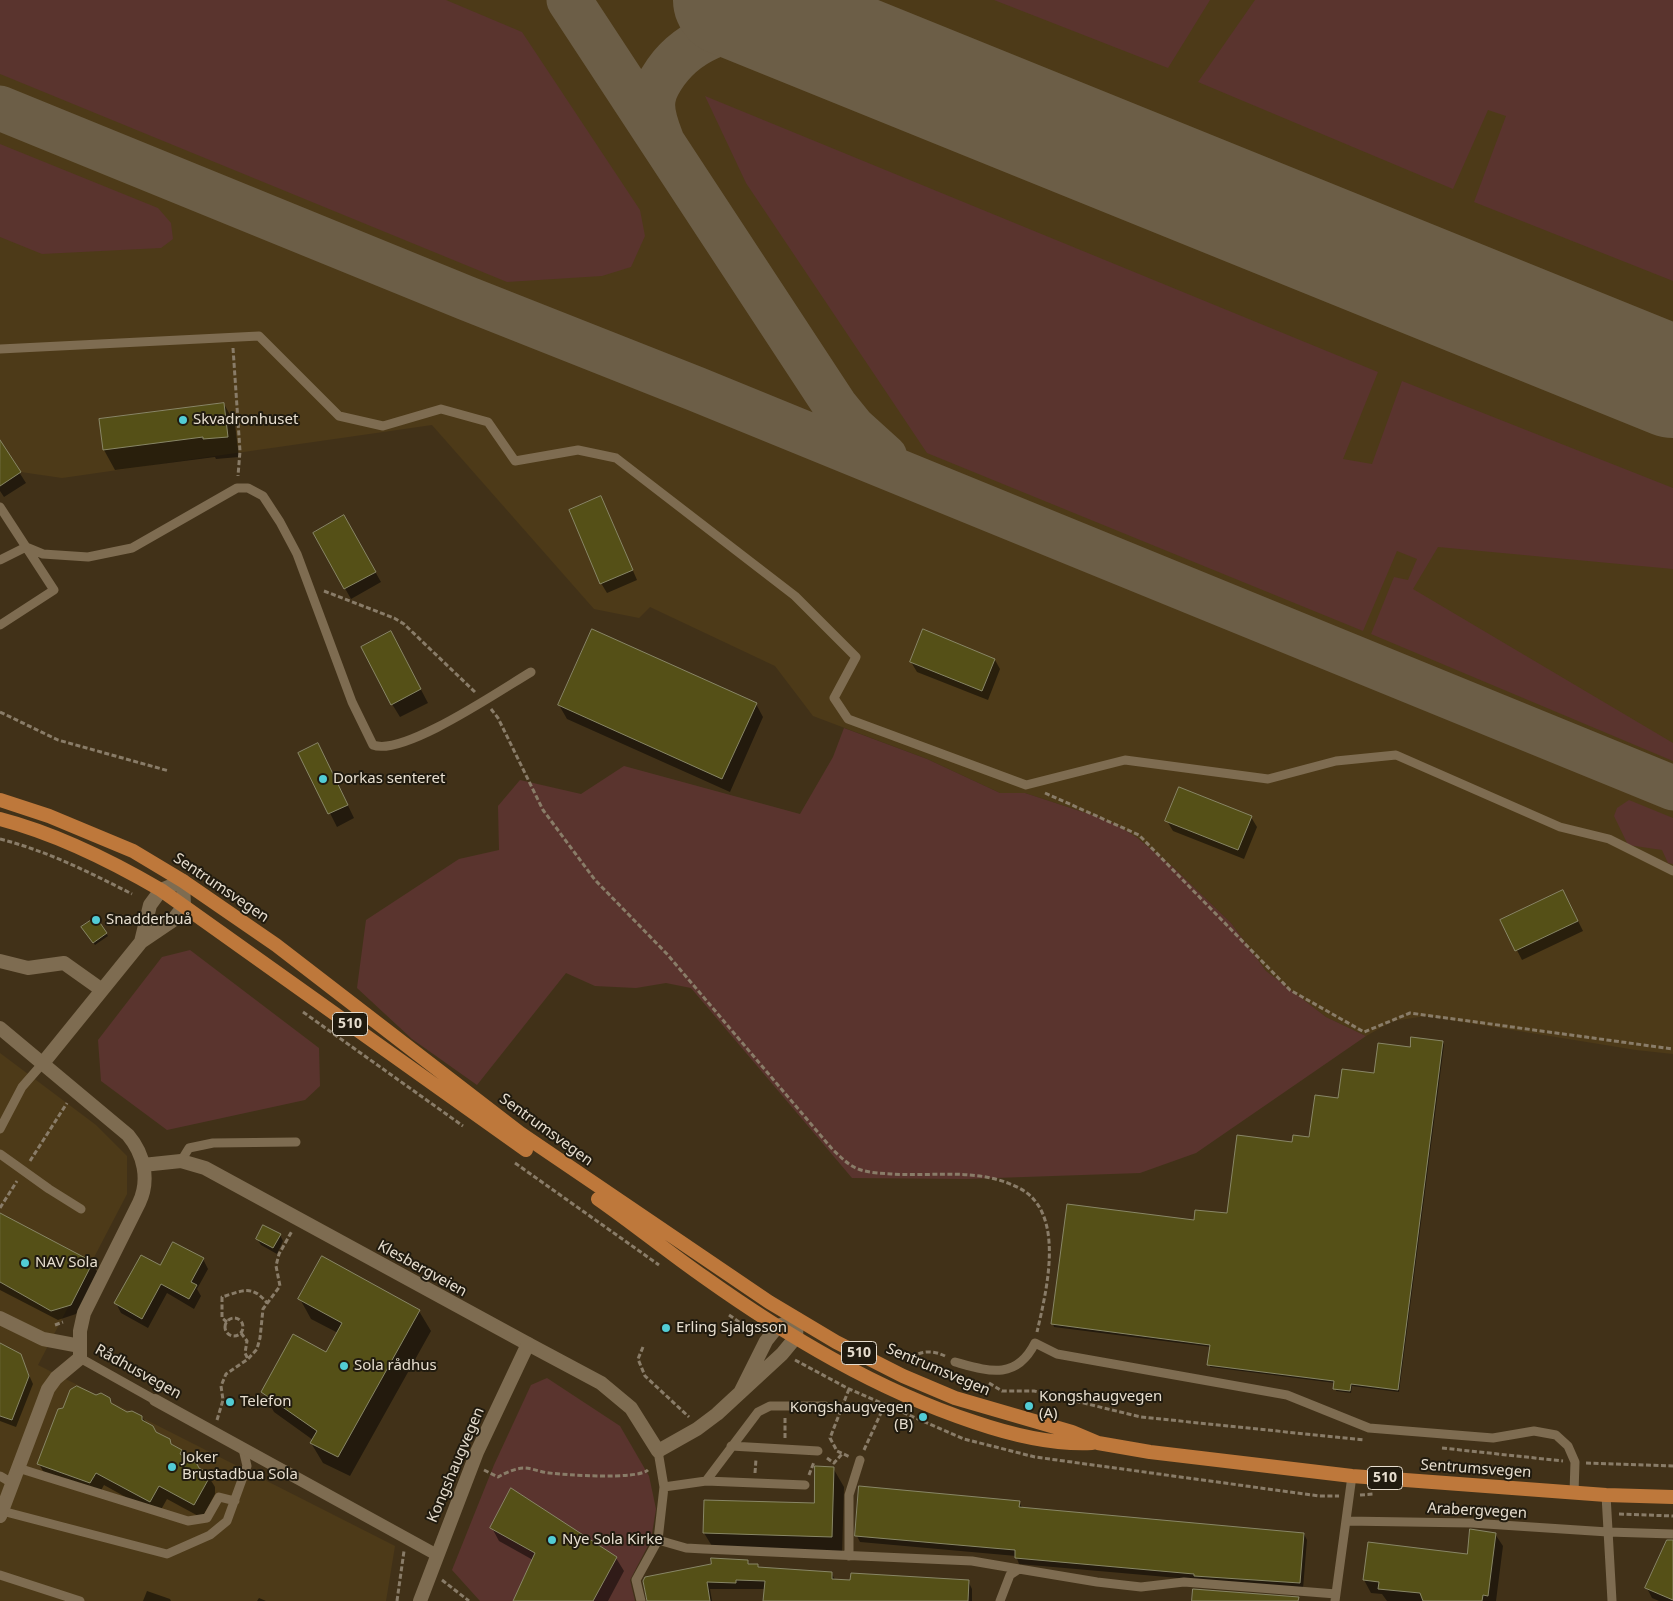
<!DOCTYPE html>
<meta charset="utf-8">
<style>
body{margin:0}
canvas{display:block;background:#413118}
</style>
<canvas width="1673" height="1601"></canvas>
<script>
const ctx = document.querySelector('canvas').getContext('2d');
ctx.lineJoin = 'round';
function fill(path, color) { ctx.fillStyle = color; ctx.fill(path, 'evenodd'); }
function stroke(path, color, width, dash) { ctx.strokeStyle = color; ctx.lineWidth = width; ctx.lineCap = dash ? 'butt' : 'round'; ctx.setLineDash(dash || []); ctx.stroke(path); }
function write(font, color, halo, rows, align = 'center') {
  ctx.font = font + ' "Noto Sans",sans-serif'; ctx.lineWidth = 4; ctx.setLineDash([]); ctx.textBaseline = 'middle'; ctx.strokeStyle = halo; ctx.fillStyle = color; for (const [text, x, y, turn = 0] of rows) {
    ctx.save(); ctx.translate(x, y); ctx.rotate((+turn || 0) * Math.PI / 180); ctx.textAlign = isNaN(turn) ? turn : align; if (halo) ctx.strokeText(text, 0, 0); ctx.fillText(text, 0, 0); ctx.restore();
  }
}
const built = new Path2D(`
 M0 0H1673V1054L1636 1050 1426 1016 1393 1021 1366 1036 1326 1017 1266 971 1231 923 1173 867 1136 837 1117 825 1098 817 1025 793H1000L927 759 813 716 775 666 650 607 639 618 594 609 432 425 62 478 21 472 0 455Z
 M0 1053 96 1125 127 1156V1194L38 1365 395 1546 386 1601H0Z`);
const green = new Path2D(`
 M0 0H446L522 32 640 210 645 236 631 267 602 276 507 282 0 74Z
 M994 0H1210L1168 68Z
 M1255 0H1673V281L1474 202 1506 116 1488 110 1453 189 1198 82Z
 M705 96 1378 372 1343 459 1372 464 1402 381 1673 488V569L1438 547 1413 589 1673 743V761L1371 634 1394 577 1408 580 1417 559 1397 551 1363 631 927 453 746 183Z
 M0 144 158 208 171 223 173 239 161 248 42 254 0 237Z
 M844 728 927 759 1000 793H1025L1098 817 1117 825 1136 837 1173 867 1231 923 1266 971 1326 1017 1366 1036 1196 1153 1140 1173 966 1179 852 1178 691 988 666 983 636 988 595 986 566 973 477 1085 412 1039 357 988 366 920 459 859 499 850 498 806 520 780 581 794 624 766 800 814 833 757Z
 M1629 800 1673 818V864L1668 863 1662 850 1628 845 1614 816 1617 808Z
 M190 950 319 1048 320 1086 305 1100 167 1130 101 1081 98 1040 162 957Z
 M547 1378 620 1426 649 1476 656 1509 651 1540 630 1580 635 1601H480L452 1570 494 1465 531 1385Z`);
const shadow = new Path2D(`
 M224 404 235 424 239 457 216 459 215 457 115 470 104 450Z
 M0 442 26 483 4 497 0 491Z
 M601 497 637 580 607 593 601 583Z
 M344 517 381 582 351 599 314 533Z
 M398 646 428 703 400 717 392 704Z
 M995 660 1000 669 988 700 917 672 911 662Z
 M756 704 763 717 730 792 567 719 559 705Z
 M300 754 325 758 354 818 337 827Z
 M1251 817 1257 827 1244 859 1173 831 1167 821Z
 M1568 901 1583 931 1522 960 1502 921Z
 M96 919 108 936 95 945 83 928Z
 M1443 1042 1444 1045 1399 1392 1352 1386 1351 1393 1336 1391 1335 1383 1210 1367 1211 1347 1054 1327 1053 1324 1195 1222 1228 1215 1293 1144 1310 1139 1339 1100 1411 1048Z
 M0 1216 92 1263 98 1273 76 1314 58 1320 0 1290Z
 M280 1235 283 1241 277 1254 261 1245 257 1239Z
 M203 1259 208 1269 197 1289 201 1296 194 1309 167 1293 148 1328 121 1313 116 1303 161 1267Z
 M300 1299 419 1311 431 1331 350 1476 323 1463 311 1443 313 1440 274 1412 263 1392 326 1354 338 1333 311 1319Z
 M0 1344 20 1355 33 1384 16 1427 0 1421Z
 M96 1396 109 1399 113 1405 127 1413 141 1416 156 1433 207 1474 215 1487V1494L202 1518 167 1499 158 1515 104 1485 98 1496 47 1478 39 1464Z
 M833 1468 844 1487 842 1555 715 1551 704 1533 815 1504Z
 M1019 1502 1023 1509 1304 1534 1307 1540 1303 1589 1019 1564 1016 1556 860 1542 857 1536Z
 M492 1528 616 1558 624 1571 608 1601H515L533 1560 499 1541Z
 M1495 1534 1503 1546 1496 1601H1387L1382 1594 1371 1593 1364 1580 1468 1556Z
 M1673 1547V1601H1659L1652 1598 1647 1588Z
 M747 1561 749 1565H757L759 1568 831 1573 836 1581H968L972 1589V1601H765V1589H710L712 1601H647L644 1581Z
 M147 1591 170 1599 171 1601H143Z
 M259 1598 266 1601H257Z`);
const taxiway = new Path2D(`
 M569 0 836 407 853 428 885 457
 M777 0 794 19 824 38
 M0 108 466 298 696 389 1673 788
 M662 141C657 128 651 114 653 100 654 91 661 79 666 72 693 34 736 27 779 20`);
const runway = new Path2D(`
 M729 0 1673 382`);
const building = new Path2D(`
 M224 403 228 437 203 439V437L103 450 99 419Z
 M0 440 21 472 0 486Z
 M601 496 633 570 600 584 569 510Z
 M344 515 376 572 344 589 313 533Z
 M592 629 757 703 722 779 558 705Z
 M923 629 995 659 982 691 910 662Z
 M391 631 421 689 391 705 361 647Z
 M318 743 348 805 328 814 298 753Z
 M1179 787 1252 816 1238 850 1165 821Z
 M1563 890 1578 921 1515 951 1500 920Z
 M96 917 107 933 93 943 81 927Z
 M1411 1037 1443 1041 1398 1390 1351 1384 1350 1391 1333 1389 1334 1381 1207 1365 1210 1345 1051 1324 1067 1204 1194 1220 1195 1210 1227 1213 1237 1135 1292 1142 1293 1135 1309 1137 1315 1095 1338 1098 1342 1069 1374 1073 1378 1043 1410 1047Z
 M0 1213 93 1262 71 1305 51 1311 0 1282Z
 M263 1225 281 1234 273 1248 256 1239Z
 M173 1242 204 1258 191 1282 197 1285 189 1299 161 1284 142 1319 114 1303 141 1255 160 1265Z
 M322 1256 420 1310 338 1457 310 1443 317 1431 261 1392 293 1334 326 1352 342 1323 298 1299Z
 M0 1343 21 1354 29 1376 12 1420 0 1416Z
 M77 1386 96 1395 101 1393 110 1398 111 1403 127 1412 132 1411 142 1416V1420L153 1426 156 1432 170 1439 171 1444 182 1450 180 1454 197 1464 199 1468 208 1473 205 1478 208 1480 194 1505 159 1486 150 1502 96 1473 90 1483 37 1464 58 1409 63 1408 70 1390Z
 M815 1466 834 1467 832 1537 703 1533 704 1500 814 1503Z
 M859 1486 1020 1501 1019 1507 1304 1533 1300 1583 1194 1576V1574L1015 1558V1550L855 1536Z
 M511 1488 617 1557 593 1601H513L535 1553 490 1528Z
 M1470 1529 1496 1533 1488 1596 1483 1595 1482 1601H1423L1420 1593 1378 1589 1379 1582 1363 1580 1368 1542 1467 1554Z
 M1667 1540H1673V1600L1645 1588Z
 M711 1558 748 1560V1564H758V1567L832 1572V1579L850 1580 851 1573 969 1580 968 1601H763L765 1581 736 1580V1583L707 1582 710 1601H647L643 1581 645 1577 711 1564Z
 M1193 1589 1299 1597 1298 1601H1192Z`);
const path = new Path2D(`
 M233 348 240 451 238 476
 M324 591 394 618 404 624 476 693
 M491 709 498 718 543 810 595 880 667 954 833 1150C840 1156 846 1163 854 1167 865 1173 879 1173 891 1174 935 1177 978 1167 1019 1188 1066 1212 1047 1289 1037 1332
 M0 712 58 740 169 771
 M1045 793 1139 835 1290 990 1364 1032 1410 1013 1673 1049
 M0 839C47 851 89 872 132 894
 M303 1012 463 1126
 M30 1161 67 1103
 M515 1163 659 1265
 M0 1208 17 1181
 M729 1315 755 1333
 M225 1327a9 9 0 1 1 18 0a9 9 0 1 1-18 0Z
 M227 1322 222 1318V1297C242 1291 252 1284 267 1303
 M55 1325 63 1322
 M241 1333 247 1341 245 1353 248 1359
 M643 1347 638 1359 645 1376 689 1417
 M795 1360 849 1389 964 1439 1035 1457 1319 1496H1339
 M906 1362C917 1351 931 1349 945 1356
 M989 1383 1002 1391H1034L1141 1417 1364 1440
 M849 1389 830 1438 837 1451 850 1457
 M217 1420 223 1400 221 1386 226 1374 248 1359 257 1349 260 1338 263 1309 280 1286 276 1266 279 1254 292 1231
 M785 1438V1417
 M1442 1448 1563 1461
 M864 1450 881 1413
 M827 1458 834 1463 842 1454
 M1586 1463 1673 1466
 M484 1470 498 1477C505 1473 514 1469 523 1468 532 1468 540 1472 549 1473 566 1475 637 1480 648 1470
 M755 1473 756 1459
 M809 1475 814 1462
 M1360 1495 1374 1494
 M1619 1514 1673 1516
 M442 1580 469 1601
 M397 1601 404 1551`);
const service = new Path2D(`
 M0 349 259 336 339 416 383 426 441 409 488 422 515 461 578 450 616 458 795 596 856 657 834 698 848 719 1026 785 1125 760 1268 779 1336 761 1396 755 1560 827 1609 839 1673 871
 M0 507 54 590 0 625
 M0 560 26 547 43 554 88 557 132 548 237 488H248L263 496 280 522 297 554 352 702 373 745C403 757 502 689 531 672
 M0 1129 22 1087 43 1063
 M0 1154 49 1189 81 1209
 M181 1161 189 1148 213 1143 296 1142
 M80 1358 155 1400
 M955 1362C988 1371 1016 1381 1035 1343L1057 1354 1287 1395 1369 1428 1493 1438 1534 1431 1556 1435 1568 1446 1575 1462 1574 1493
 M731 1446 818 1451
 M658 1451 664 1487 706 1481 805 1485
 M18 1468 188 1521 207 1518 219 1497 235 1501
 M0 1476 12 1483
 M706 1481 758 1412 770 1406H825
 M1606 1495 1612 1601
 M2 1511 167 1554 210 1535 227 1521 247 1466 243 1449
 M1346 1521 1471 1523 1608 1532 1673 1534
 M658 1540 686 1548 704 1549 972 1561 1019 1569
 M849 1556V1495L860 1460
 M0 1575 80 1601
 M641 1601 636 1580 658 1540 664 1487
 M1000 1601 1010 1575 1019 1569 1097 1582 1141 1587 1184 1582 1336 1594
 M1335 1601 1352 1476`);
const pedestrian = new Path2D(`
 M155 1400 437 1555`);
const minor = new Path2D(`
 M0 961 28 968 64 963 102 990
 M0 1028 128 1135C144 1154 150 1180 139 1203L84 1313 80 1331V1358L56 1378 48 1389 0 1516
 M43 1063 141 942 172 921 184 906 183 881 161 890 150 905 141 942
 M143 1165 181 1161 205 1168 528 1344
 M0 1318 43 1339 80 1346`);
const tertiary = new Path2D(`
 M420 1601 477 1452 528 1344 601 1383 631 1408 658 1451 697 1429 717 1414 782 1354 796 1337 797 1319 778 1326 766 1341 741 1391`);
const primary = new Path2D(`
 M0 800 49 816 133 851 183 881 276 945 520 1133 769 1302 836 1342 903 1376 955 1398 1072 1432 1098 1443 1150 1452 1352 1476 1606 1495 1673 1497
 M0 819C54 833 113 862 161 890L526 1150
 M598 1199C634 1224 668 1252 704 1277 787 1336 877 1390 974 1422 1012 1435 1052 1445 1092 1443`);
const markers = [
 [183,420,5,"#52ccd5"],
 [323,779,5,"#52ccd5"],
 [96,920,5,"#52ccd5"],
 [25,1263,5,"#52ccd5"],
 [666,1328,5,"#52ccd5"],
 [344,1366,5,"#52ccd5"],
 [230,1402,5,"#52ccd5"],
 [1029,1406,5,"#52ccd5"],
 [923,1417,5,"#52ccd5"],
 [172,1467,5,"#52ccd5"],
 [552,1540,5,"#52ccd5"]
];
const shields = [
 [350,1024,35],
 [859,1353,35],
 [1385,1478,35]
];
const shieldNames = [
 ["510",350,1024],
 ["510",859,1353],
 ["510",1385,1478]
];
const poiNames = [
 ["Skvadronhuset",193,420],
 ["Dorkas senteret",333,779],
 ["Snadderbuå",106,920],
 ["NAV Sola",35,1263],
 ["Erling Sjalgsson",676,1328],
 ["Sola rådhus",354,1366],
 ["Kongshaugvegen",1039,1397],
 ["(A)",1039,1414],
 ["Telefon",240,1402],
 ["Kongshaugvegen",913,1408,"right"],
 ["(B)",913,1425,"right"],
 ["Joker",182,1458],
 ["Brustadbua Sola",182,1475],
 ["Nye Sola Kirke",562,1540]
];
const streetNames = [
 ["Sentrumsvegen",221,888,34],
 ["Sentrumsvegen",546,1130,36],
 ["Klesbergveien",422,1269,29],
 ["Sentrumsvegen",938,1370,23],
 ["Rådhusvegen",138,1372,29],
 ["Kongshaugvegen",456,1465,-67],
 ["Sentrumsvegen",1476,1469,4],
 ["Arabergvegen",1477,1511,3]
];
fill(built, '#4d3a18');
fill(green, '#5a342e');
fill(shadow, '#0007');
stroke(taxiway, '#6c5e47', 45);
stroke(runway, '#6c5e47', 112);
fill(building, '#555017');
stroke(building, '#888666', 1);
stroke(path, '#897c68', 3, [5, 2.5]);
stroke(service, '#7e6c51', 9);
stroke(pedestrian, '#7e6c51', 12);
stroke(minor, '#7e6c51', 14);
stroke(tertiary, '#7e6c51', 14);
stroke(primary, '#be783b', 14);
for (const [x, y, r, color] of markers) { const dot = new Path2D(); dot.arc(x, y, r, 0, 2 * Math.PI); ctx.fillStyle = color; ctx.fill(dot); stroke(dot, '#211b0f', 2); }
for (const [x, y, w] of shields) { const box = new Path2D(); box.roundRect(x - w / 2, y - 11.5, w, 23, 4); ctx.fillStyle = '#211b0f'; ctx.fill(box); stroke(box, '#e7decf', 1); }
write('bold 14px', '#e7decf', null, shieldNames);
write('15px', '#e7decf', '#211b0f', poiNames, 'left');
write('15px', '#e7decf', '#211b0f', streetNames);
</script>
